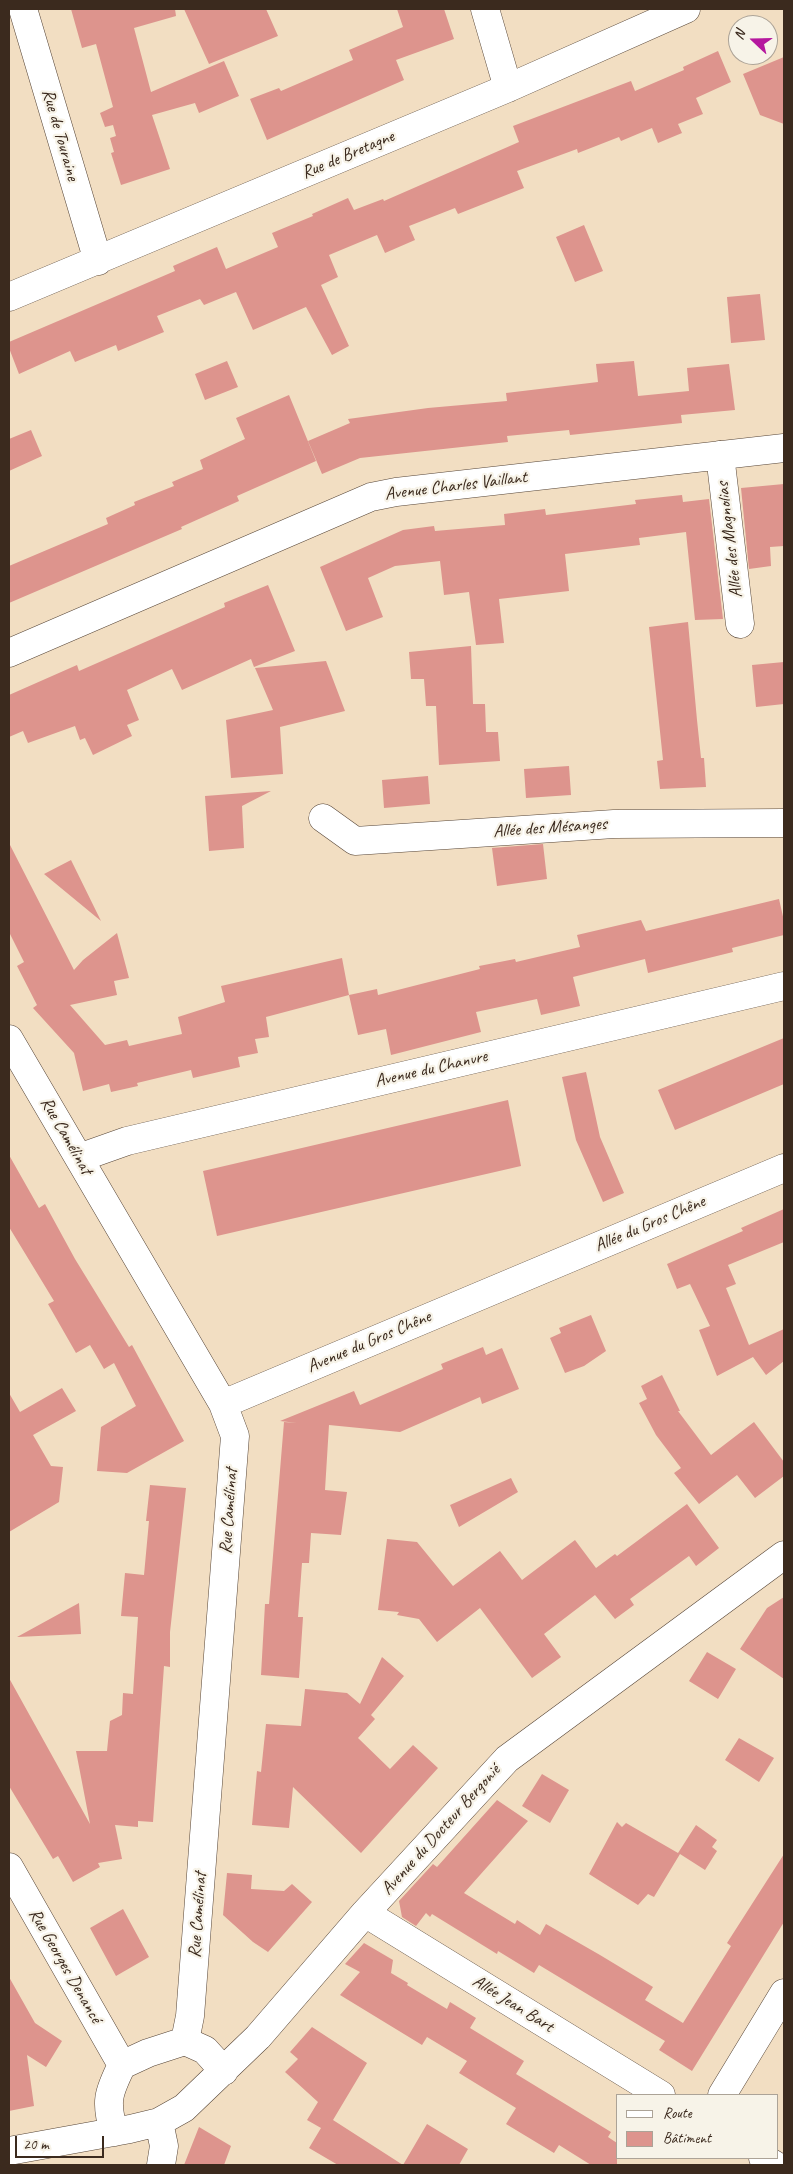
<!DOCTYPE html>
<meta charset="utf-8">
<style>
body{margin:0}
#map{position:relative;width:793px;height:2174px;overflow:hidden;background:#f2dec2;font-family:Caveat,sans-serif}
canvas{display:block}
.frame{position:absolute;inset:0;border:10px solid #3b2a1e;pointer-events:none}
.legend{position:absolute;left:616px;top:2094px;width:162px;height:65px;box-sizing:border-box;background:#f7f3e8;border:1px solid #aca397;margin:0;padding:6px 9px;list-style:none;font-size:15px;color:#3b2a1e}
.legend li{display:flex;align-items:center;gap:10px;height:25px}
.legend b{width:25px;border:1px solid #aca397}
.north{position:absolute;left:728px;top:15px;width:50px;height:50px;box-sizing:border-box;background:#f7f3e8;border:1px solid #aca397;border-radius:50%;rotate:291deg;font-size:14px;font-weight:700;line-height:20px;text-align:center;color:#3b2a1e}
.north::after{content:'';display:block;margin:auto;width:18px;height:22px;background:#b5179e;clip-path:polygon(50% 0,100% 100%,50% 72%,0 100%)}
.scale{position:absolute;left:15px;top:2136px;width:89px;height:22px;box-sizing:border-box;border:2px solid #3b2a1e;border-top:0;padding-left:6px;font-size:15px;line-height:18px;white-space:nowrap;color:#3b2a1e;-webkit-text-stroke:4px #f7f3e8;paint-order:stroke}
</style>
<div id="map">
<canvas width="793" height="2174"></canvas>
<div class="frame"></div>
<ul class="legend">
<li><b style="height:6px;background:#fff"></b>Route</li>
<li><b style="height:14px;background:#dd948d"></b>Bâtiment</li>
</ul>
<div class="north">N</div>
<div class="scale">20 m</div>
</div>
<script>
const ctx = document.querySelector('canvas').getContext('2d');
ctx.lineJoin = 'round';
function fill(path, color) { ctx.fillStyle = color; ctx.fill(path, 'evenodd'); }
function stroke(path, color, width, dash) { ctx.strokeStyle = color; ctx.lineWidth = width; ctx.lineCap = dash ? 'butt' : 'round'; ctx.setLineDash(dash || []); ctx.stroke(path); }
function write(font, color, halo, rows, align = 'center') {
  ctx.font = font + ' Caveat,sans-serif'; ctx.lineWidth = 4.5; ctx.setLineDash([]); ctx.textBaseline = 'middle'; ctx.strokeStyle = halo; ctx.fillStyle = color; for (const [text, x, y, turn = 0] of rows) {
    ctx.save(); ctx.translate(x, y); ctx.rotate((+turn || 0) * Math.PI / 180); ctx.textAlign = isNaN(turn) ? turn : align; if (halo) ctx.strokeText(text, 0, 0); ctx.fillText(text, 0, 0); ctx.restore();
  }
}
const building = new Path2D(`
 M71 9H175L176 16 134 28 151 92 224 61 239 96 199 113 195 103 152 115 170 169 121 185 111 153 114 152 110 138 116 136 113 125 105 127 100 113 113 107 96 44 82 48Z
 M184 9H266L278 36 209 64Z
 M397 9H444L454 39 396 60 404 80 267 140 250 99 279 88 281 91 353 60 349 50 403 27Z
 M718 51 731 82 696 98 703 114 678 124 682 133 658 143 652 128 621 141 619 137 578 153 577 149 517 171 524 188 458 214 455 208 409 226 415 240 385 253 377 235 329 255 338 277 321 285 349 346 332 355 306 307 253 330 236 292 204 305 200 299 157 316 164 332 118 351 116 345 75 362 70 351 19 374 9 348V342L175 271 173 266 217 247 226 269 278 247 272 233 313 216 312 214 348 198 354 210 383 199 384 201 519 142 513 126 631 81 635 91 684 70 683 67Z
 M784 57V124L760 115 743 74Z
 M584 225 603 271 575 282 556 237Z
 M760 294 765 340 731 343 727 297Z
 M227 361 238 387 205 400 195 374Z
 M634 361 638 396 689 391 687 368 729 364 735 410 681 415 682 423 570 435 569 430 507 436 508 442 360 458 322 474 308 441 350 423 348 419 428 408 507 401 506 393 598 382 596 364Z
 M289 395 316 461 237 496 239 501 181 527 182 529 9 603V566L108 524 106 518 135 505 134 502 174 486 172 482 203 469 200 460 245 439 236 418Z
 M31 430 42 456 9 471V439Z
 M784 484V546L770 547 771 566 749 569 741 488Z
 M682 495 683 502 709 499 723 619 695 620 686 532 639 538 640 545 565 554 569 591 499 599 504 643 476 645 469 592 444 595 440 561 395 566 368 578 383 617 346 631 320 567 403 530 434 526 435 531 505 525 504 514 545 509 546 515 636 504 635 500Z
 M268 585 295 651 254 667 251 659 182 690 172 669 127 690 139 720 127 725 132 736 93 755 85 738 80 740 75 726 28 743 23 731 9 737V695L77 665 79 671 225 607 224 603Z
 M688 622 697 720 701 758H704L706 787 660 789 657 761 663 760 649 627Z
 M471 646 473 704H485L486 732H498L500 761 439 765 436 706H426L424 679H411L409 652Z
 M326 661 345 711 280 727 283 774 231 778 226 720 273 710 255 668Z
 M784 662V704L756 707 752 665Z
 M569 766 571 795 526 798 524 769Z
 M428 776 430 804 384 808 382 780Z
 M271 791 242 806 244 848 209 851 205 796Z
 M9 843 74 970 83 960 117 933 129 978 114 981 117 995 70 1005 105 1045 127 1040 129 1046 182 1034 178 1017 225 1002 221 986 342 958 349 995 266 1017 269 1037 255 1039 258 1053 238 1057 240 1067 193 1078 191 1070 137 1083 138 1086 111 1092 109 1084 83 1091 74 1053 33 1008 37 1005 17 966 24 962 9 932Z
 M543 844 547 879 497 886 492 848Z
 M71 860 101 921 44 874Z
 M779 899 784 921V935L732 948 733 952 648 973 645 959 573 977 580 1006 541 1015 537 999 476 1012 481 1032 391 1055 386 1029 358 1035 349 995 377 989 378 995 480 969 479 966 515 959 516 962 580 947 577 935 641 920 646 931Z
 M784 1038V1084L675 1130 658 1090Z
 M586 1072 600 1137 624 1193 603 1202 576 1140 562 1077Z
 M508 1100 521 1166 217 1236 203 1171Z
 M9 1155 39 1208 45 1204 75 1259 129 1347 132 1345 184 1441 127 1473 97 1471 101 1427 136 1406 114 1363 104 1369 90 1345 76 1353 48 1304 54 1301 9 1227Z
 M784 1209V1242L728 1265 736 1284 726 1288 749 1345 784 1329V1361L766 1375 753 1357 717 1376 699 1330 710 1326 690 1284 677 1289 667 1264 743 1231 741 1228Z
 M591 1315 606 1351 584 1366 565 1373 550 1338 561 1333 559 1328Z
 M483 1347 486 1355 502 1348 519 1389 482 1404 480 1397 400 1432 329 1425 325 1490 347 1492 341 1535 311 1533 309 1563H302L298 1617H303L299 1678 261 1675 265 1604H269L284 1422 297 1423 280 1421 354 1391 360 1405 443 1369 441 1364Z
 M662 1375 680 1411H678L711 1455 754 1422 784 1462V1476L755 1498 737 1475 699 1504 674 1473 681 1468 656 1435 639 1403 647 1399 641 1386Z
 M62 1388 76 1411 33 1435 51 1466 63 1467 59 1502 9 1532V1393L20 1412Z
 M511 1478 518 1492 459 1527 450 1505Z
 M150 1485 186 1488 170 1632V1667L164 1666 153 1822 138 1821V1827L115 1825 122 1859 98 1863 100 1867 73 1882 58 1856 53 1859 9 1786V1678L90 1824 76 1751H107L110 1721 122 1715 123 1693 133 1694 138 1617 121 1616 125 1573 144 1575 149 1521H146Z
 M687 1504 719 1548 696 1566 689 1556 630 1599 634 1605 615 1619 595 1595 544 1634 561 1657 532 1678 480 1608 437 1642 419 1619 397 1615 399 1612 378 1610 387 1539 417 1542 453 1586 500 1551 522 1580 575 1540 596 1568 615 1554 617 1556Z
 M784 1597V1679L740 1649 767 1608Z
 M79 1603 81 1634 17 1637Z
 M707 1652 736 1669 718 1699 689 1681Z
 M382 1657 404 1676 371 1715 375 1719 358 1738 390 1769 413 1745 438 1768 361 1853 293 1787 289 1828 252 1825 257 1771 261 1772 266 1724 301 1726 305 1689 347 1693 360 1704Z
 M739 1738 774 1758 759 1782 725 1760Z
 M542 1774 569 1790 550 1823 522 1806Z
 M497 1800 528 1821 464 1893 515 1924 517 1920 540 1935 546 1924 600 1955 653 1987 645 2000 683 2023 731 1946 727 1943 784 1854V1922L692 2071 659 2050 665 2041 539 1965 534 1973 498 1951 497 1954 432 1914 430 1917 426 1913 416 1926 402 1917 399 1901 433 1864 437 1867Z
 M617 1822 622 1827 626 1823 678 1853 696 1825 717 1840 712 1847 717 1851 705 1870 680 1854 654 1897 648 1894 638 1905 589 1874Z
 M227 1873 252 1875 251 1889 284 1891 292 1884 312 1902 268 1952 253 1942 223 1915Z
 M123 1909 149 1957 116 1976 90 1928Z
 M364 1943 393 1960 391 1973 408 1983 407 1985 447 2009 450 2002 476 2018 470 2028 524 2061 516 2074 611 2132 608 2137 617 2143V2165H591L559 2145 554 2153 506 2124 516 2108 459 2073 467 2061 427 2037 422 2045 340 1995 360 1972 345 1964Z
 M9 1977 35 2023 62 2041 46 2067 27 2055 34 2106 9 2111Z
 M312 2027 367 2063 333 2120 403 2165 427 2124 468 2149 459 2165H338L309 2148 321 2128 307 2120 318 2102 285 2072 298 2059 290 2052Z
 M199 2127 231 2146 224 2165H184Z`);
const minor = new Path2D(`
 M23 9 98 261
 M485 9 508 88
 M9 297 508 88 686 9
 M720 455 740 624
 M9 653 371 497 396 492 784 448
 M323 818 355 841 614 824 784 823
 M9 1039 223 1404 235 1436 190 2016 185 2041
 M79 1158 127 1141 784 986
 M223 1404 784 1168
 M9 1867 122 2065
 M365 1913 661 2095
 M722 2095 784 1993
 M159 2122 164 2146 161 2165
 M114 2132C105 2102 108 2093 122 2065L148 2053 185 2041 205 2050 224 2071
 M9 2151 130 2129 159 2122 184 2108 258 2037 365 1913 507 1759 784 1555
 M763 2158 775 2165`);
const streetNames = [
 ["Rue de Touraine",60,135,74],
 ["Rue de Bretagne",348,155,-23],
 ["Avenue Charles Vaillant",456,486,-7],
 ["Allée des Magnolias",730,540,-97],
 ["Allée des Mésanges",550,828,-4],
 ["Avenue du Chanvre",431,1069,-13],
 ["Rue Camélinat",66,1136,60],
 ["Allée du Gros Chêne",650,1224,-23],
 ["Avenue du Gros Chêne",369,1342,-23],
 ["Rue Camélinat",229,1511,-86],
 ["Avenue du Docteur Bergonié",441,1830,-48],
 ["Rue Camélinat",198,1915,-86],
 ["Rue Georges Denancé",65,1966,60],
 ["Allée Jean Bart",513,2004,32]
];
fill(building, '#dd948d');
stroke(minor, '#564537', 29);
stroke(minor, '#fff', 28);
write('18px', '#3b2a1e', '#f7f3e8', streetNames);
</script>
